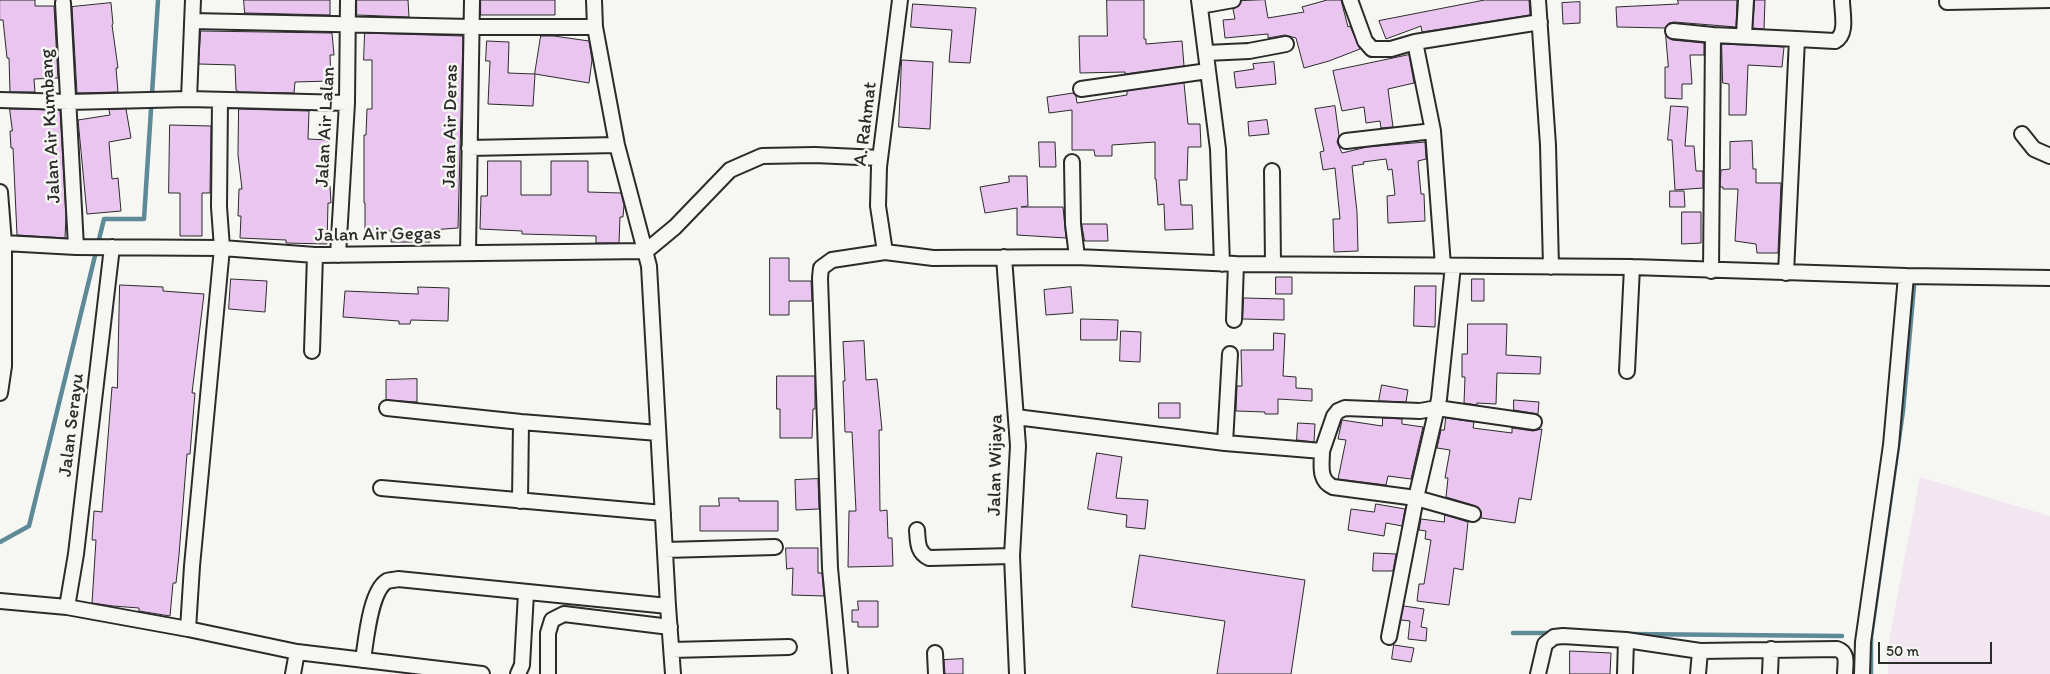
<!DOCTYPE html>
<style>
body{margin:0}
#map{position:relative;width:2050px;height:674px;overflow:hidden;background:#f6f6f2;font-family:Itim,sans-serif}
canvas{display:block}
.scale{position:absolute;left:1878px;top:642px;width:114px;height:22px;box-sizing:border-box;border:2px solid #2b2b2b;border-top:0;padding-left:6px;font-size:15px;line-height:18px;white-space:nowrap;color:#2b2b2b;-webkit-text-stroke:4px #f6f6f2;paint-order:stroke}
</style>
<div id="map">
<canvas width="2050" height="674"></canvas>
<div class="scale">50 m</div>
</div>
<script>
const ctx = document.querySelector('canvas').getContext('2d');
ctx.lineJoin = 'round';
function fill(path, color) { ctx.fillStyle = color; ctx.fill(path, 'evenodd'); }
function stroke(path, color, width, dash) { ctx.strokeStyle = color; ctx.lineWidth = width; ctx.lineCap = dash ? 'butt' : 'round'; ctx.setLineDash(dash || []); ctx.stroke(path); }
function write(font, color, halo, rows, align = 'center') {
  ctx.font = font + ' Itim,sans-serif'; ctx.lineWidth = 5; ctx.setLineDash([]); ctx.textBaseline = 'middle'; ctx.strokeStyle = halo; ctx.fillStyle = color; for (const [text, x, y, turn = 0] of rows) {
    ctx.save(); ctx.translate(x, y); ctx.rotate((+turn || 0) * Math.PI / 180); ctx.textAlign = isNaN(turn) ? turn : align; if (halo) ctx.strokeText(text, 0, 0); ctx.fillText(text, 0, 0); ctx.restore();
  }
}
const built = new Path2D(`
 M1920 477 2050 516V674H1888L1889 640Z`);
const stream = new Path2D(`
 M0 542 29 526 104 219H144L158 0
 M1513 633H1552
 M1627 634 1842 636
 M1871 674V637L1903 411 1914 286`);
const building = new Path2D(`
 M0 0H35V6H54L58 78 34 79 35 92H10L9 58H7L3 20H0Z
 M244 0H330V15L245 13Z
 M357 0H408L409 17 357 15Z
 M481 0H555V15H481Z
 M1107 0H1144V39H1146V44L1182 41 1184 66 1125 74V72L1080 73 1079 36H1107Z
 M1265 0 1268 18 1304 12 1302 7 1327 0H1341L1348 27 1350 26 1360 49 1329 61 1304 68 1296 38 1285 35 1268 38V34L1225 38 1223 20 1235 19 1233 9 1239 6 1241 1Z
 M1485 0H1529L1530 15 1422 32 1421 26 1386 39 1379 21Z
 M1678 0H1737L1736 27 1674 22 1669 23 1665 28 1617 27 1616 7 1678 4Z
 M1755 0H1765L1764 29 1753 28Z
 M1580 2V23L1563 24 1562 3Z
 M111 3 113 24 112 25 118 68H116L118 92 77 93 72 7Z
 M913 4 976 8 970 63 949 62 952 30 911 27Z
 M201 31 332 33 334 55H330L331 81 295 82 294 93 239 92 236 90 235 65 199 64Z
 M365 33 463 36 458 228 431 230 430 242H391L392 231H365V203H364V135H366L367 109H372V60H364Z
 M541 36H554L589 41 592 60 589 83 535 74Z
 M1666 36 1672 40 1704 43V55H1690L1692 84H1682V99L1665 98V67H1668Z
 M487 41 509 42 508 73 535 74 533 106 488 104 490 61H486Z
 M1722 44 1784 47 1782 67 1748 65 1746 115H1729V84L1723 83Z
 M1409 55 1414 83 1388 89 1393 127 1381 128 1380 121 1366 123 1364 107 1342 111 1333 71Z
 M902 60 933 62 930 129 899 127Z
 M1274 62 1276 84 1236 88 1234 72 1254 69 1253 64Z
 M1184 83 1188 124H1200L1201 147H1188L1187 180H1179L1181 205H1192L1193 229 1165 230 1164 204 1158 205 1156 179H1155V142L1112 145V156H1095L1094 150H1072V110L1049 113 1047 97 1073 93 1076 96 1077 103 1127 95V91Z
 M1335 106 1339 136 1337 142 1342 153 1367 147 1425 142 1426 159 1418 161 1421 194H1424L1425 221 1388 223 1387 196 1395 195 1392 169 1388 170 1386 159 1363 162 1364 164 1352 166 1357 212 1358 251 1334 252 1333 219H1340L1335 168 1323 170 1320 152 1324 151 1315 109Z
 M1671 106 1688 107 1685 146H1694L1696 171H1703V188L1675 190 1672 140H1668Z
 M10 109 60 110 66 216 65 238 17 235 13 148H11L10 131H12Z
 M126 109 131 138 109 142 112 179 118 178 121 211 87 214 78 120 110 115 109 110Z
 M239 109 309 111 308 139 328 140 327 164 329 165 328 186H330L331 203H328L327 244 286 243V240L240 238 241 216H238L239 189H242L238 155Z
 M1267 120 1269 134 1249 136 1248 122Z
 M170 125 211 126 210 193H202V236H180V193H169Z
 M1752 141 1753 169H1756V183H1781L1778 253H1757L1756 244 1735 241 1738 189H1723V187H1720L1721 170 1730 169V142Z
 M1039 142H1055L1056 167H1040Z
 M488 161H521V195H551V161H588V192L621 193 624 205 623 217H620L619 243H596V236L522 234V231L480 229 481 196H487Z
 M1009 176H1027L1028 206 1021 207H1063L1066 238 1017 235V208L985 213 980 187 1009 182Z
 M1670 191H1684L1685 207H1670Z
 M1682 212H1701V243L1682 244Z
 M1082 224H1107L1108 241H1085Z
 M770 258H789V281H811L812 301H789V315H770Z
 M1276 277H1292V294H1276Z
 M231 279 267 281 265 312 229 309Z
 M1472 279H1484V301H1472Z
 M120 285 163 287V291L204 294 192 393H195L190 454H187L179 555 176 583H173L170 616 139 611V608L113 606 92 603 96 540H92L94 511 102 512 112 387 117 388Z
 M1415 286H1436L1435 327 1414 326Z
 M418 287 449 288 448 321 411 320 410 324H399V321L343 317 345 291 418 294Z
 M1071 287 1073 313 1046 315 1044 290Z
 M1244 298 1284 299V320L1243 319Z
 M1081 319 1118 320 1117 340H1081Z
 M1468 324H1507L1506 355 1541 357 1540 374 1497 373 1496 404 1477 403V405L1464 403 1465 377H1462V354H1467Z
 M1121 331 1141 332 1140 362 1120 361Z
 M1274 333 1285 334 1283 376 1296 377V388L1312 389V401L1278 399V414H1265V412L1236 411 1237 386H1242L1241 350H1273Z
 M864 341 866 380 877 379 882 430H879L880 511 887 510 888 538H892L893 566 848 567 849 511H856L852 432H845L843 381H845L843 342Z
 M777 376H815V409H813L812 438H780V409H777Z
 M417 379V402L386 400V380Z
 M1382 385 1408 390 1406 402 1379 401Z
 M1514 400 1539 402 1538 414 1514 410Z
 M1159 403H1180V418H1159Z
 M1383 418 1402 419V424L1423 427 1411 479 1388 476 1386 485 1338 479 1346 440 1338 439 1342 420 1382 426Z
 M1446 418 1474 422 1473 428 1512 433V428L1533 431 1542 429 1531 500 1519 498 1515 523 1481 518V511L1476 506 1446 497 1448 478H1445L1450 450 1437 448 1441 430H1444Z
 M1298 423 1315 424 1314 442 1297 440Z
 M1097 453 1122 457 1116 498 1148 500 1145 529 1126 527 1127 515 1088 509Z
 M818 479 819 509 796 510 795 480Z
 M719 498H739V501H778V531H700V506H719Z
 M1376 504 1405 509 1402 526 1386 523 1384 536 1348 530 1351 509 1374 512Z
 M1445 515 1468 522 1463 570 1454 568 1449 605 1417 601 1419 584H1424L1431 540 1425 539 1426 531 1419 530 1421 519 1444 522Z
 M786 548H818V573H822L824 596 792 595 793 568 787 569Z
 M1374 553 1396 554 1393 571H1373Z
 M1140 555 1305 580 1291 674H1217L1225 621 1132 607Z
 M858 601H878V627H858V622H852V610H858Z
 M1404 606 1424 609 1421 627 1427 628 1426 641 1408 639 1410 621 1401 620Z
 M1394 645 1414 648 1411 662 1392 659Z
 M1570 651 1611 653 1610 674H1570Z
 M963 659V674H945L944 660Z`);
const street = new Path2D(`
 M594 0 595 27 617 145 649 266 668 606 673 674
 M1199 0 1218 149 1222 264
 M1350 0 1365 41 1372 49H1391L1415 42 1540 22
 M1538 0 1548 145 1551 267
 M1947 2 2050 0
 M63 3 76 247
 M1200 6 1233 0
 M192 21 471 27H595
 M1673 31 1713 35 1797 39
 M1744 35 1746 0
 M1415 42 1433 131 1443 266
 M1206 53 1249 51 1286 44
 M1081 89 1208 71
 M189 99 193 0
 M0 100 69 102 189 99 347 103
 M2022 134 2034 149 2050 156
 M1346 141 1433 131
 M469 148 617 145
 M1072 162 1073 224 1077 257
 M1272 171 1273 264
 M0 192 4 243V366L0 393
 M4 243 76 247 222 248 315 255 646 251 675 227 730 170 762 156 815 155 880 158
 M468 252 472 0
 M885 252 878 206 879 167 900 0
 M338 255 347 103 348 0
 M1004 257 1018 446 1012 556 1017 674
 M1711 271 1713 35
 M1786 273 1797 39 1835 41C1848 34 1842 13 1842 0
 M1234 320 1236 264
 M312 351 315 255
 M1627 371 1632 267
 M387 408 521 422 658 433
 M1016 417 1225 443 1322 451C1322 465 1318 480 1333 487L1416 498 1473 514
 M1225 443 1230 354
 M1322 451 1334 416 1338 411 1345 408 1420 411 1437 408 1534 422
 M381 488 663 513
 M520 501 521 422
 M917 530C918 542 917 552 929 558L1012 556
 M665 550 775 547
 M0 601 67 607 188 629 297 652 482 674
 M67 607 76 554 112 247
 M188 629 192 566 222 248 219 207 220 100
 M1389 637 1416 498 1439 399 1453 266
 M672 650 789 647
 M935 653 936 674
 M363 660C366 641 370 591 387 581 390 580 395 580 398 579L668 606
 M293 674 297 652
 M518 674 522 665 526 593
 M548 674V633L552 620 564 614 670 627
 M840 674 830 568 820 278 821 268 832 260 885 252 933 258 1077 257 1236 264 1632 267 1906 276 2050 278
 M1538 674 1545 644 1554 637 1563 636 1626 640 1700 651 1837 649C1849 653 1845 664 1845 674
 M1625 674 1626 640
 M1698 674 1700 651
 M1770 674 1771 649
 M1862 674 1863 642 1891 445 1906 276`);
const streetNames = [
 ["A. Rahmat",866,124,-83],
 ["Jalan Air Kumbang",51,126,-93],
 ["Jalan Air Deras",451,126,-89],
 ["Jalan Air Lalan",326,127,-87],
 ["Jalan Air Gegas",378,235,-1],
 ["Jalan Serayu",72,425,-83],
 ["Jalan Wijaya",996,465,-89]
];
fill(built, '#f2e7f1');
stroke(stream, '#5e8a98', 4.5);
fill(building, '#e9c5ef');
stroke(building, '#2b2b2b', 1);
stroke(street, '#2b2b2b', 18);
stroke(street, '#f6f6f2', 14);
write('19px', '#2b2b2b', '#f6f6f2', streetNames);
</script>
